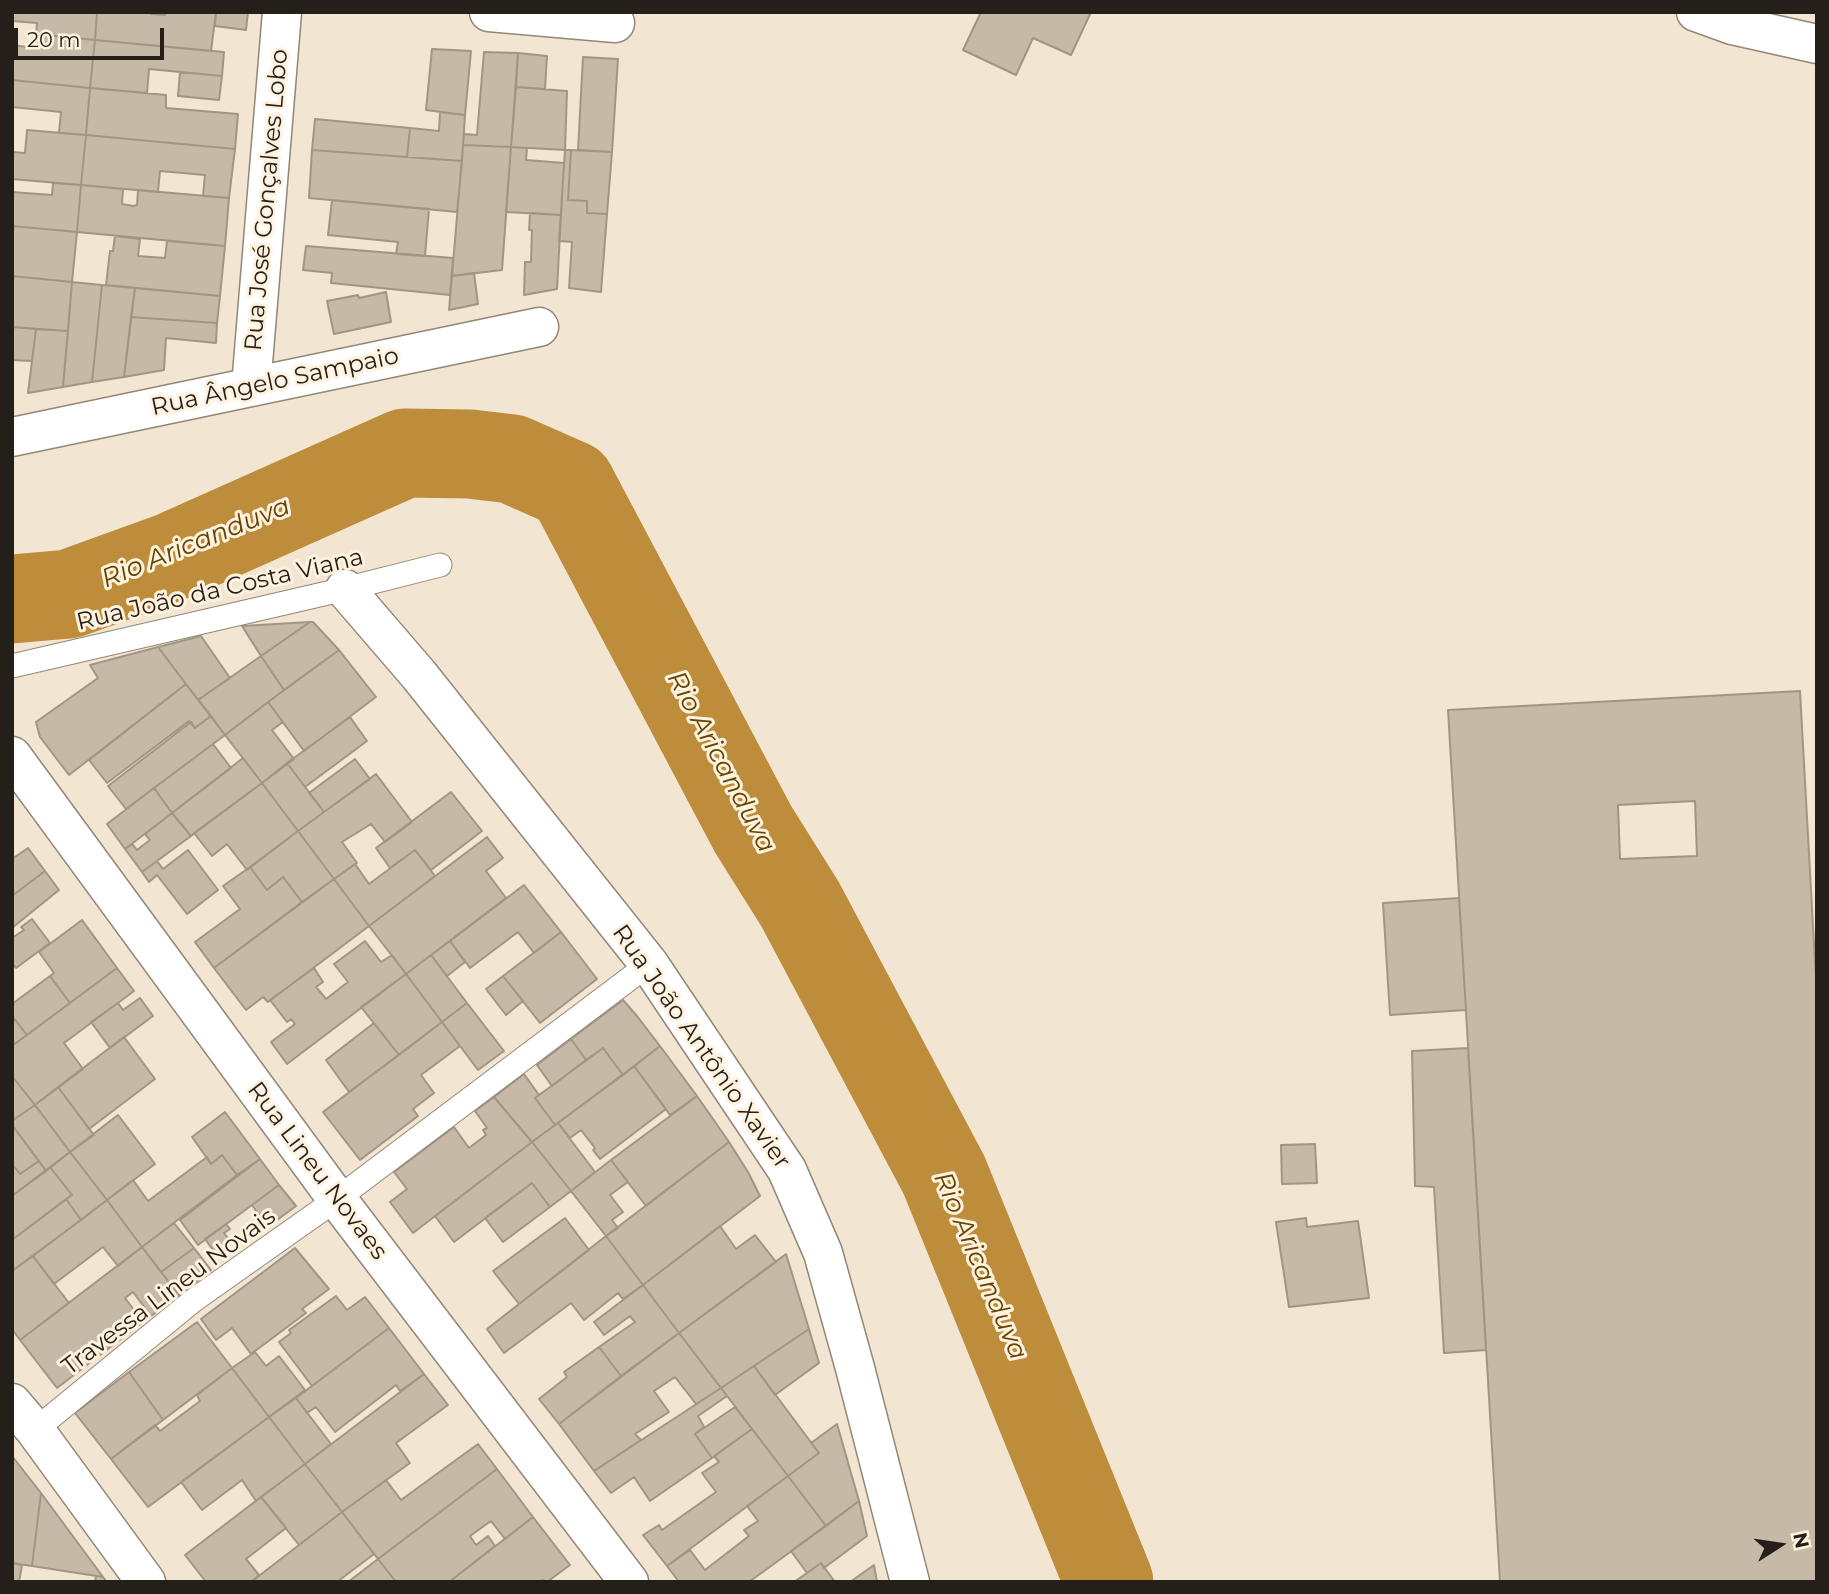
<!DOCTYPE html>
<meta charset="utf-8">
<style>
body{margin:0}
#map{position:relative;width:1829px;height:1594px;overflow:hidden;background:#f2e5d2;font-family:Montserrat,sans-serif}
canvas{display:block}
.frame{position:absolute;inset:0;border:14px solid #241f18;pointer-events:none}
.north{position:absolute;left:1745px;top:1510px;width:70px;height:70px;-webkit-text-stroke:5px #fff2df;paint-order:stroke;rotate:78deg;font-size:19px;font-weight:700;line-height:28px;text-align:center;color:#241f18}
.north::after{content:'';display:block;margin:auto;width:24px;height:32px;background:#241f18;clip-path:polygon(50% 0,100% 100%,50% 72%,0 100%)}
.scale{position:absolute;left:14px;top:28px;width:150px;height:32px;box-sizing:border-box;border:4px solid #241f18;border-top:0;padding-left:9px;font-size:21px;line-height:24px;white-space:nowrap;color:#241f18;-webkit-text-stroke:5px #fff2df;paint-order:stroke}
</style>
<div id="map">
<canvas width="1829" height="1594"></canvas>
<div class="frame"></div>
<div class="north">N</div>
<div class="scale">20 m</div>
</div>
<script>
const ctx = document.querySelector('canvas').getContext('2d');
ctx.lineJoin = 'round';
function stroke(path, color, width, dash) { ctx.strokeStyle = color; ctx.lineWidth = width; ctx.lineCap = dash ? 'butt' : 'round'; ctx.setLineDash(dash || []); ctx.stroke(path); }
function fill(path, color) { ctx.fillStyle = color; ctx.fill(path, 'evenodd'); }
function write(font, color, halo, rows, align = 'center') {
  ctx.font = font + ' Montserrat,sans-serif'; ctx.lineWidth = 6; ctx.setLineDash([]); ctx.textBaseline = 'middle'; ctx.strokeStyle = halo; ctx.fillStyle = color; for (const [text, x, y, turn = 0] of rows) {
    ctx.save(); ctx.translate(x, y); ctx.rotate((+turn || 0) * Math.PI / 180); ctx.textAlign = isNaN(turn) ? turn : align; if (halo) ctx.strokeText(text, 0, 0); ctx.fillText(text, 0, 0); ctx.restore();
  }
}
const river = new Path2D(`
 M12 599 69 594 174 556 405 453 470 454 512 459 571 485 753 829 800 904 944 1175 1109 1582`);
const building = new Path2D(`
 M12 12H97L95 40 36 34 37 23 12 21Z
 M97 12H151V14L165 15V12H216L211 51 95 40Z
 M216 12H248L246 30 215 26Z
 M981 12H1091L1071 55 1033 38 1016 75 963 50Z
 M36 34 95 40 90 88 12 80V45L35 48Z
 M95 40 224 52 222 76 149 69 147 93 90 88Z
 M432 49 471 51 465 115 426 110Z
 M484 52 518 53 511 147 463 145 464 134 477 135Z
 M518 53 547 56 545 89 516 87Z
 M583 57 618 59 612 152 578 150Z
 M180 72 222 76 219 100 178 96Z
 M12 80 90 88 86 135 59 133 61 112 12 107Z
 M516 87 567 91 565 150 511 147Z
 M90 88 166 95V108L238 114 235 149 86 135Z
 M440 112 465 115 462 161 407 157 410 128 439 131Z
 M315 119 410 128 407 157 312 150Z
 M27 130 86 135 81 185 12 179V152L25 153Z
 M86 135 235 149 229 198 203 196 205 175 160 171 158 192 81 185Z
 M463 145 511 147 502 270 452 276Z
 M511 147 527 148 526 160 564 163 561 215 506 212Z
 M312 150 462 161 457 212 309 198Z
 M565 150H571L568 200 587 201V213L607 214 601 292 569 288 572 242 559 241Z
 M571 150 612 152 607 214 587 213V201L568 200Z
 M53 183 81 185 77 232 12 226V192L52 195Z
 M81 185 123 189 122 204 133 206 137 205 138 190 229 198 225 246 77 232Z
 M332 200 429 209 425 256 396 254 398 242 328 235Z
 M530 213 561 215 557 289 524 295 525 262H531L532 230H529Z
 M12 226 77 232 72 282 12 276Z
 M115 236 140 239 138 256 165 258 167 241 225 246 220 296 106 285 110 251H113Z
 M306 246 453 258 450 295 331 283 332 273 303 270Z
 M474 273 478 304 449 310 452 276Z
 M12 276 72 282 68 331 12 327Z
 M72 282 102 285 92 382 63 387Z
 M102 285 135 288 124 377 92 382Z
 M135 288 220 296 217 323 131 317Z
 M386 292 391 322 334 334 327 301 358 295 359 298Z
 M131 317 217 323 216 343 166 338 164 370 124 377Z
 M12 327 36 329 32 361 12 360Z
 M36 329 68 331 63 387 28 393Z
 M310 622 261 656 242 626Z
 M310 622H313L339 650 284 690 261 656Z
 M201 636 230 678 198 700 158 647Z
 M158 647 186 684 69 775 40 737 36 722 98 678 90 665Z
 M339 650 376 697 304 751 268 702Z
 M261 656 284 690 225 735 198 700Z
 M186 684 211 716 195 728 189 721 107 783 89 760Z
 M1800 691 1817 998V1582H1500L1448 710ZM1695 801 1697 856 1620 859 1618 805Z
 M268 702 283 722 272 730 294 759 262 783 225 735Z
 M211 716 225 735 126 809 108 786 191 722 195 728Z
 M350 717 367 741 305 787 287 763Z
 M213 744 231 768 172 813 154 788Z
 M243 758 262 783 191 836 172 813Z
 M355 759 370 779 324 812 309 793Z
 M287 763 324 812 298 831 262 783Z
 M376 774 412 822 385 842 371 824 342 842 357 863 334 879 298 831Z
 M262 783 298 831 247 870 227 844 212 856 194 833Z
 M154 788 172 813 125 849 107 824Z
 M451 792 482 831 431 870 415 850 390 868 376 848Z
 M172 813 191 836 142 872 125 849 132 844 137 850 150 840 145 834Z
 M298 831 334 879 302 902 283 877 267 890 250 867Z
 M487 837 503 858 486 871 506 898 406 974 369 926Z
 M28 848 45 871 12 896V859Z
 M188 850 218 890 187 914 157 875 149 882 142 872 157 861 163 869Z
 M415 850 435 876 369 926 334 879 355 864 369 884Z
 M250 867 267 890 283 877 302 902 214 968 195 942 240 909 223 886Z
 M45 871 59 890 12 928V896Z
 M334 879 369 926 268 1002 263 997 246 1010 214 968Z
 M524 885 561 932 534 953 518 932 470 968 450 941Z
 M1459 898 1466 1010 1390 1015 1383 903Z
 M32 919 50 943 16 968 12 963V938L24 930 21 927Z
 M82 920 117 968 70 1003 50 976 54 973 39 952Z
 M561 932 597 979 540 1023 503 976Z
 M365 941 381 962 392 955 406 974 287 1064 271 1042 295 1024 291 1019 287 1022 270 1000 314 968 323 982 316 987 326 999 348 982 334 964Z
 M450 941 465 962 447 976 431 955Z
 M431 955 467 1003 442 1022 406 974Z
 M117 968 134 991 64 1043 83 1069 35 1105 12 1076V1046Z
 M406 974 442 1022 399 1055 361 1007Z
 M50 976 70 1003 27 1035 12 1016V1004Z
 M503 976 523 1001 506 1015 486 989Z
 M140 998 153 1016 110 1048 91 1022 118 1003 123 1010Z
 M623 1000 637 1016 660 1046 623 1075 603 1048 586 1060 571 1039Z
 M467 1003 504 1051 478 1070 442 1022Z
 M12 1016 27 1035 12 1046Z
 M442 1022 460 1046 421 1075 434 1093 413 1109 418 1116 360 1160 323 1112Z
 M374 1023 399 1055 349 1092 326 1060Z
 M124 1037 155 1079 89 1129 58 1087Z
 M571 1039 586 1060 552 1086 537 1065Z
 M660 1046 697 1096 670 1115 634 1066Z
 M603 1048 623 1075 555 1125 535 1098Z
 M1468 1048 1486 1350 1444 1353 1434 1187 1415 1186 1412 1051Z
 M634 1066 666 1109 600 1159 593 1150 595 1148 581 1130 570 1138 558 1123Z
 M524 1074 539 1095 535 1098 555 1125 532 1142 494 1097Z
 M12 1076 35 1105 12 1121Z
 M58 1087 94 1135 70 1152 35 1105Z
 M697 1096 729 1142 646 1206 611 1160Z
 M494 1097 532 1142 413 1233 390 1202 407 1189 394 1172 454 1127 469 1148 486 1135 483 1130 487 1128 475 1111Z
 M35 1105 70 1152 46 1171 12 1125V1121Z
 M225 1112 260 1159 237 1175 222 1155 211 1164 192 1137Z
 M118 1115 155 1164 107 1200 70 1152Z
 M558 1123 595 1172 571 1191 532 1142Z
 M12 1125 39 1161 20 1174 12 1164Z
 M532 1142 571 1191 550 1207 532 1183 454 1242 435 1216Z
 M729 1142 748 1172 760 1196 643 1285 606 1236Z
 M1315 1144 1317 1183 1282 1184 1281 1145Z
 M70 1152 107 1200 81 1220 66 1199 72 1195 50 1167Z
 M222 1155 237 1175 142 1247 107 1200 133 1180 148 1201 207 1157 211 1164Z
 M260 1159 279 1185 198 1245 180 1220Z
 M611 1160 628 1182 610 1195 623 1212 612 1220 618 1228 606 1236 571 1191Z
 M39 1161 46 1171 12 1196V1164L20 1174Z
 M50 1167 72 1195 12 1240V1196Z
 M532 1183 550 1207 503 1242 485 1218Z
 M279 1185 296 1206 273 1223 264 1211 259 1215 252 1205Z
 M66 1199 81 1220 12 1271V1240Z
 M107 1200 142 1247 118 1266 103 1247 54 1284 33 1256Z
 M565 1218 589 1250 519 1304 493 1271Z
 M1306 1218 1307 1227 1358 1221 1369 1298 1289 1307 1276 1222Z
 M174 1223 194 1248 161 1272 142 1247Z
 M226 1224 230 1229 224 1233 231 1242 216 1254 205 1239Z
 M720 1226 736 1249 755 1235 776 1262 679 1333 643 1285Z
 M606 1236 643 1285 623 1299 618 1293 584 1320 571 1303 504 1353 487 1329Z
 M142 1247 179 1295 151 1316 133 1292 125 1298 143 1322 57 1388 20 1340Z
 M194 1248 211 1270 179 1295 161 1272Z
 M295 1248 329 1289 302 1309 306 1313 251 1354 232 1328 216 1340 201 1319Z
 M786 1254 809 1329 721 1388 679 1333Z
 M33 1256 69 1303 20 1340 12 1329V1271Z
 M643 1285 679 1333 621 1376 599 1347 635 1322 630 1316 604 1335 594 1322Z
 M336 1296 347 1310 365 1297 389 1328 312 1386 279 1342 291 1333 289 1330Z
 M197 1322 232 1368 163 1420 129 1372Z
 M389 1328 424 1374 400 1391 396 1385 335 1432 316 1407 307 1413 296 1398Z
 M809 1329 819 1363 775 1395 754 1366Z
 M679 1333 721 1388 696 1404 675 1377 654 1391 669 1412 635 1434 641 1440 594 1471 559 1424Z
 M599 1347 621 1376 559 1424 539 1399 567 1377 564 1372Z
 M255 1352 266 1366 279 1356 305 1390 269 1417 232 1368Z
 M754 1366 819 1453 788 1476 721 1388Z
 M232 1368 269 1417 148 1507 111 1459 155 1425 160 1431 200 1401 197 1395Z
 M129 1372 163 1420 111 1459 75 1413Z
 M424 1374 448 1405 396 1443 410 1463 342 1512 305 1464Z
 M721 1388 727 1396 698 1416 704 1427 695 1434 712 1458 650 1501 634 1477 611 1493 594 1471Z
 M296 1398 331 1444 305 1464 269 1417Z
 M735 1407 752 1429 712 1458 695 1434Z
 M269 1417 305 1464 256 1501 242 1480 202 1510 181 1482Z
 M837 1424 859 1501 826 1526 788 1476 819 1453 811 1443Z
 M752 1429 788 1476 667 1566 643 1535 659 1525 662 1530 716 1492 702 1473 719 1462 714 1456Z
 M478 1444 497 1469 378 1559 342 1512 386 1480 401 1500Z
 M12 1456 41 1493 32 1566 12 1563Z
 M305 1464 342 1512 299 1545 261 1497Z
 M497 1469 533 1517 505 1539 491 1521 470 1536 476 1545 488 1536 495 1546 449 1582H396L378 1559Z
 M788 1476 826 1526 749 1582H679L667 1566 690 1550 705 1570 749 1536 744 1530 758 1521 747 1506Z
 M41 1493 103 1577 32 1566Z
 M261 1497 286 1528 246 1559 259 1575 251 1582H206L185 1555Z
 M859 1501 867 1536 824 1568 821 1563 807 1573 791 1551Z
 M342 1512 374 1554 337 1582H251Z
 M533 1517 570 1565 547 1582 542 1580 540 1582H449Z
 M378 1559 396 1582H348Z
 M12 1563 22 1565 19 1582 12 1581Z
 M821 1563 835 1582H794L807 1573Z
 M874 1565 877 1582H850Z
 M96 1576 103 1577 107 1582H95Z`);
const lane = new Path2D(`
 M12 666 345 589 440 565
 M35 1430 194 1300 337 1199 649 964`);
const street = new Path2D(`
 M489 12 615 23
 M251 387 282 12
 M12 437 539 327
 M345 589 419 675 649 964 787 1170 823 1253 855 1368 910 1582
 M12 756 337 1199 629 1582
 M12 1403 35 1430 146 1582`);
const highway = new Path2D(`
 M1696 12 1732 25 1817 44`);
const streetNames = [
 ["Rua José Gonçalves Lobo",267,200,-85],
 ["Rua Ângelo Sampaio",275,382,-12],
 ["Rua João da Costa Viana",220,590,-13],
 ["Rua João Antônio Xavier",701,1047,55],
 ["Rua Lineu Novaes",317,1171,53],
 ["Travessa Lineu Novais",169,1292,-37]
];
const waterNames = [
 ["Rio Aricanduva",196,543,-22],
 ["Rio Aricanduva",721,762,62],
 ["Rio Aricanduva",980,1266,67]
];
stroke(river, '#be8d3b', 89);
fill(building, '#c6b9a7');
stroke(building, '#a19584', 2);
stroke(lane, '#938776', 25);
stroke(street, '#938776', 41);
stroke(highway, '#938776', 41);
stroke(lane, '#fff', 23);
stroke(street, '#fff', 38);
stroke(highway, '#fff', 38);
write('24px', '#241f18', '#fff2df', streetNames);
write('italic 26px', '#664501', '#fff2df', waterNames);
</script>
